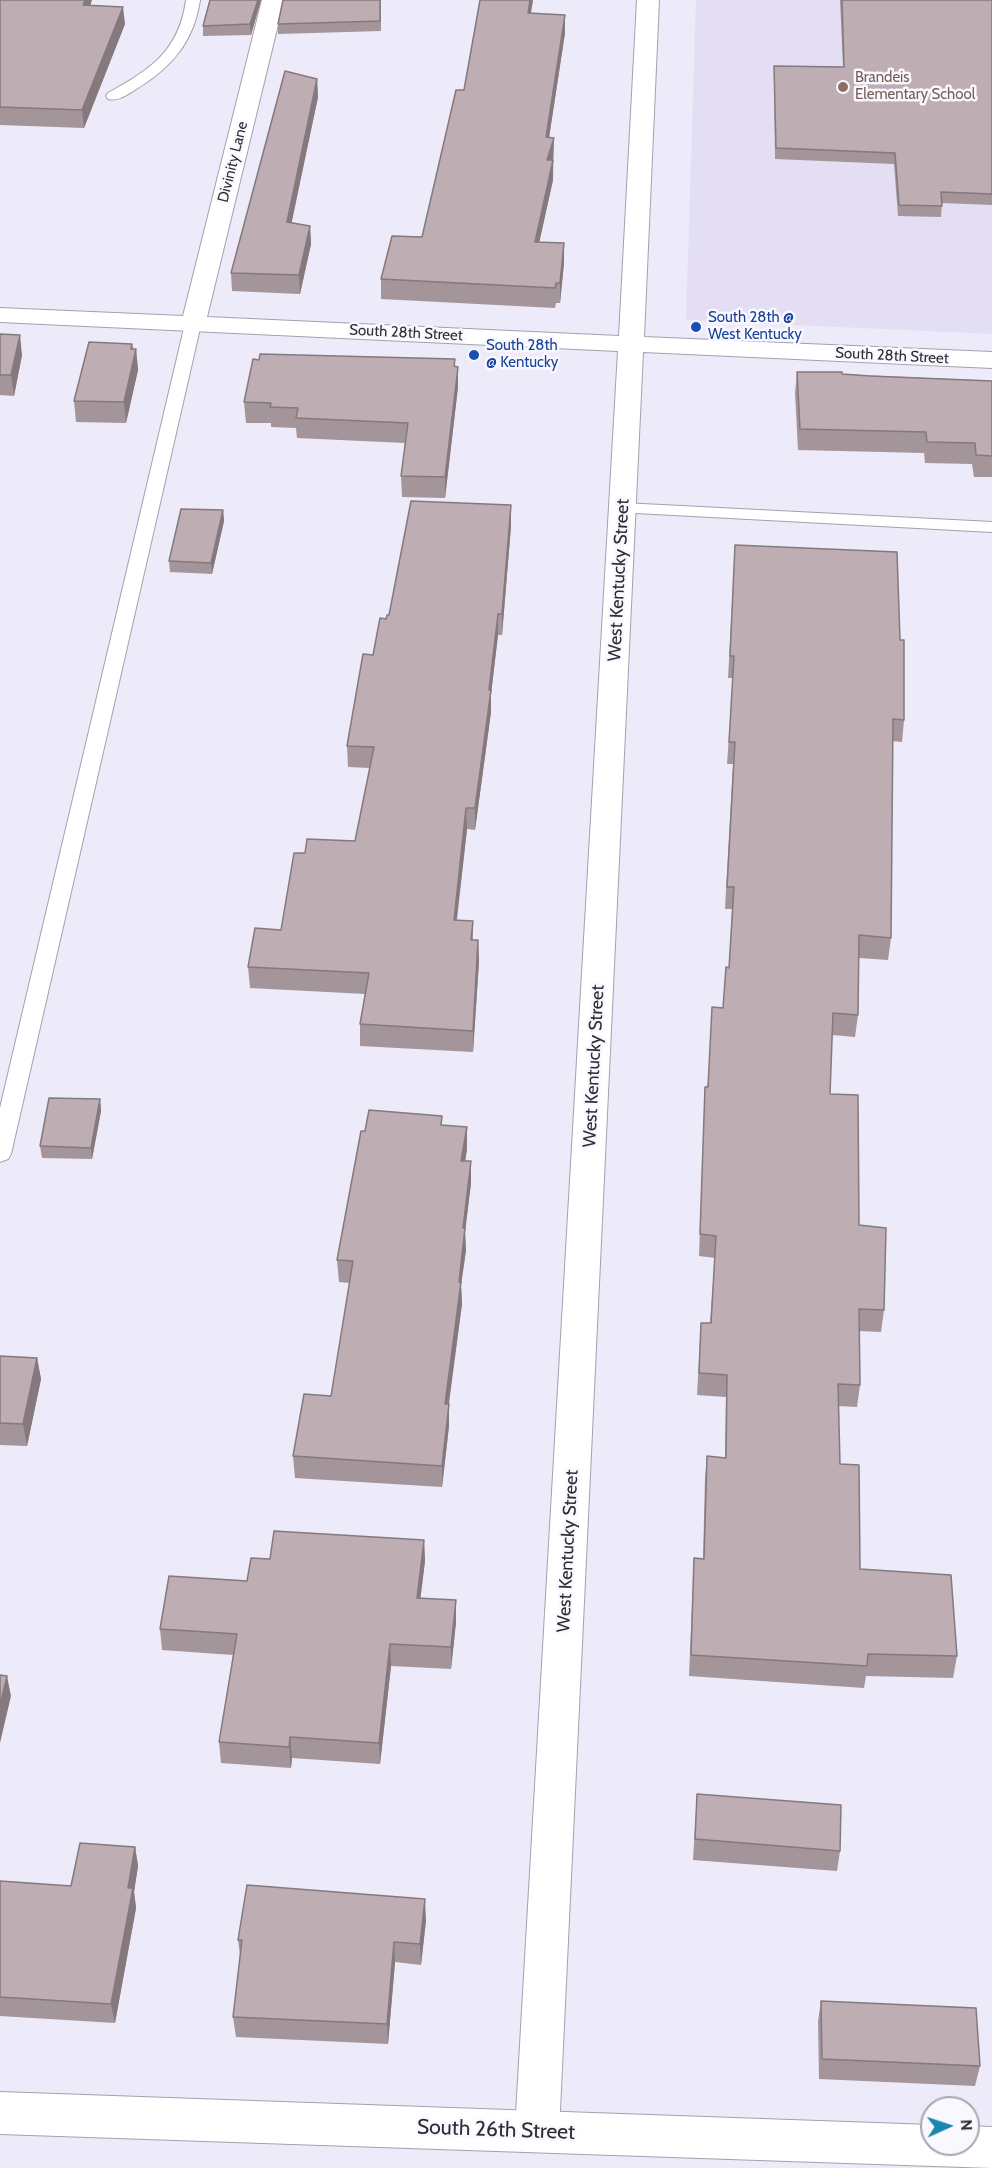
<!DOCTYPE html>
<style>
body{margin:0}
#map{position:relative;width:992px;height:2168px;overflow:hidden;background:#edeaf9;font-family:Cabin,sans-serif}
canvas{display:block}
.north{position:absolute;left:920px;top:2096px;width:60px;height:60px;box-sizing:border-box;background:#faf8ff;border:2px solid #a8a6ad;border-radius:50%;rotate:87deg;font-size:16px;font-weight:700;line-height:24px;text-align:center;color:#2d2c31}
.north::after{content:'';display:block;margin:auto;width:21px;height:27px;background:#1b86ae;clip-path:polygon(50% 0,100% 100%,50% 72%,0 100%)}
</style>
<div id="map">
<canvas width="992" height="2168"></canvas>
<div class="north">N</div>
</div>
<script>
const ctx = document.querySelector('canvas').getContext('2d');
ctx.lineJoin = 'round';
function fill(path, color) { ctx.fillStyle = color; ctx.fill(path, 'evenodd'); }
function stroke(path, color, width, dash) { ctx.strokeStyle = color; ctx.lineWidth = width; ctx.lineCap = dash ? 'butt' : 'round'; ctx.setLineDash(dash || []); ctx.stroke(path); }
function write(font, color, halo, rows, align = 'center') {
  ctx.font = font + ' Cabin,sans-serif'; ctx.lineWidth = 5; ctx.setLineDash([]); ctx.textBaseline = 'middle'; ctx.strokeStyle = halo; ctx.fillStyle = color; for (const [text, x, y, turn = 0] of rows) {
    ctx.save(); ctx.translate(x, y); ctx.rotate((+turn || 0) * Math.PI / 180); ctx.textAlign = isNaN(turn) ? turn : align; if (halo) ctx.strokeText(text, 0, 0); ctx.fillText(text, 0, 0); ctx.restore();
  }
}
const built = new Path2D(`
 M696 0H992V334L686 320Z`);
const service = new Path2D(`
 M186 0H200C194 41 172 67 138 88 129 93 119 102 108 99L106 96 108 93C151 69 179 51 186 0Z
 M193 319 201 324 11 1154 8 1159 0 1162V1108L185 324Z
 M623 503 992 522V532L617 512 614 508 617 504Z`);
const minor = new Path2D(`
 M262 0H284L207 317 619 336 637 0H659L644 337 992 352V368L643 352 559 2131 553 2146 537 2152 521 2146 515 2131 618 351 0 322V308L183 316Z`);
const tertiary = new Path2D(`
 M0 2092 932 2125V2144H968V2126L992 2127V2168L0 2134Z`);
const wall = new Path2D(`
 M0 0 90 5 125 24 84 128 0 125Z
 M261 0 251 35 203 36V26Z
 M381 0V31L278 34V24Z
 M533 0 531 13 565 15V33L549 138H554L553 180 539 242 564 243V263L560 303H556L555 308 381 299V279L422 237 464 90Z
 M840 0H992V205L942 203 941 217 898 216 894 164 775 159 774 76V66L843 67Z
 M317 79 318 97 291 223 310 226 311 244 300 294 232 291 231 273Z
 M0 334 22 355 14 396 0 395Z
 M132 344 133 349H136L138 370 126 423 76 422 74 401Z
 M455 366 458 367V387L445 498 402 497 401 476 405 443 297 438 296 428 271 427V423H246L244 402Z
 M797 372 992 381V477H974L972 464 925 463 924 453 798 450 795 393Z
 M511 505V526L502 635H498L491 694V712L475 830 467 829 457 920 473 921V940H478L479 961 473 1052 360 1046V1024L365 994 250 988 248 967 281 930 305 853 355 841 370 768 348 767 347 746 373 655 386 619 389 615Z
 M223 510 224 521 212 574 170 572 169 561Z
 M734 566 900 640 904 720 902 742 892 741 891 938 888 960 859 958 858 1015 855 1037 832 1035 830 1094 859 1225 884 1310 881 1332 859 1331 860 1385 857 1407 838 1406 840 1464 860 1569 957 1656 953 1678 866 1676 864 1688 689 1676 694 1558 703 1559 705 1478 707 1456 725 1458 726 1397 697 1395 701 1323H710L715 1258 699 1256 705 1087H707L723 1008 729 968 732 909H725L733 764H727L733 678H728Z
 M100 1099 101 1111 92 1159 42 1158 40 1146Z
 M442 1116V1125L467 1149 465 1161H471V1183L465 1232 466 1250 461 1285 462 1304 448 1404 449 1426 442 1487 295 1478 293 1456 331 1396 350 1283 339 1282 337 1260 365 1131Z
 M0 1356 37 1358 41 1379 27 1446 0 1445Z
 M424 1540 425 1561 420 1598 456 1622 451 1669 391 1666 380 1764 292 1758 291 1768 221 1763 219 1742 233 1655 162 1650 160 1629 247 1581 270 1559Z
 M697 1794 840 1851 837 1871 693 1860Z
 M135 1847 138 1866 134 1892 136 1908 115 2023 0 2016V1881L71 1886Z
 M426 1920 421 1965 395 1962 388 2044 236 2037 233 2017 240 1955 238 1940Z
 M821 2001 980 2066 975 2086 819 2079 818 2021Z`);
const shadedWall = new Path2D(`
 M85 0H92L85 23 83 5Z
 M258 0H261L251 35 250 24Z
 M530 0H533L527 32 528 13Z
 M123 7 125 24 84 128 82 110Z
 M565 15V33L546 157V137Z
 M317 79 318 97 288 240 287 222Z
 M554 138 553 157 547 179V160Z
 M553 160V180L535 262V242Z
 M310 226 311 244 300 294 299 275Z
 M564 243V263L560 303V283Z
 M20 335 22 355 14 396 11 375Z
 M132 344 134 358 136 349 138 370 126 423 124 402Z
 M458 367V387L445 498V477Z
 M511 505V526L502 635V614Z
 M223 510 224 521 212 574 211 563Z
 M498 614V635L491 694V712L475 830V808Z
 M466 808 467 829 454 941V920Z
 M478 940 479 961 473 1052V1031Z
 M100 1099 101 1111 92 1159 91 1148Z
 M467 1127V1149L462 1183 461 1161Z
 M471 1161V1183L465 1232 466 1250 461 1285 462 1304 446 1426 445 1404 459 1282 463 1228Z
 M37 1358 41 1379 27 1446 23 1424Z
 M449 1404V1426L442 1487V1466Z
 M424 1540 425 1561 418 1619 417 1598Z
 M456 1600V1622L451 1669V1647Z
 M390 1644 391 1666 380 1764 379 1743Z
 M7 1676 11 1696 0 1743V1705Z
 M290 1737 292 1758 291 1768 289 1747Z
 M135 1847 138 1866 134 1892 136 1908 115 2023 111 2004 128 1888Z
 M425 1899 426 1920 421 1965 420 1944Z
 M394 1942 395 1962 388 2044 387 2024Z`);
const building = new Path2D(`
 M0 0H85L83 5 123 7 82 110 0 107Z
 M210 0H258L250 24 203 26Z
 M283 0H380V21L278 24Z
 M480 0H530L528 13 565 15 546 137 554 138 547 160H553L535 242 564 243 560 283H556L555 288 381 279 392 236 422 237 456 90H464Z
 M842 0H992V194L941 192 942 206 899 205 895 153 776 148 774 66 844 67Z
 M285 71 317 79 287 222 310 226 299 275 231 273Z
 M0 334 20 335 11 375H0Z
 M89 342 132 344 131 349H136L124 402 74 401Z
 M260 354 455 359 454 366 458 367 445 477 401 476 408 423 296 418 298 408 270 407 271 403 244 402 253 359 259 360Z
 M797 372H842V374L870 376 992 381V456L976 455 975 443 927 442 926 432 800 429Z
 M411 501 511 505 502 614H498L489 690H491L475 808H466L454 920 473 921 471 940H478L473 1031 360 1024 369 973 248 967 255 928 281 930 294 853H305L307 839 355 841 374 747 347 746 363 654 373 655 380 618 386 619 387 615H389Z
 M181 509 223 510 211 563 169 561Z
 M735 545 897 552 900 640H904V720L893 719 891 938 859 935 858 1015 833 1013 830 1094 858 1095 859 1225 886 1228 884 1310 859 1309 860 1385 838 1384 840 1464 859 1465 860 1569 951 1575 957 1656 868 1654 867 1666 691 1655 694 1558 704 1559 707 1456 726 1458 727 1375 699 1373 701 1323H711L716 1236 700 1234 705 1087H708L712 1007 723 1008 726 967 729 968 734 887H727L735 742H729L734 656H730Z
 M49 1098 100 1099 91 1148 40 1146Z
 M369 1110 442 1116 441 1125 467 1127 461 1161H471L463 1228H465L459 1282H461L445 1404H449L442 1466 293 1456 304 1394 331 1396 353 1261 337 1260 361 1131H365Z
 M0 1356 37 1358 23 1424 0 1423Z
 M274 1531 424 1540 417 1598 456 1600 451 1647 390 1644 379 1743 290 1737 289 1747 219 1742 237 1634 160 1629 169 1576 247 1581 251 1558 270 1559Z
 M0 1675 7 1676 0 1705Z
 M697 1794 841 1805 840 1851 695 1839Z
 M80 1843 135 1847 128 1888H133L111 2004 0 1997V1881L71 1886Z
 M247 1885 425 1899 420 1944 394 1942 387 2024 233 2017 242 1940H238Z
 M821 2001 976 2008 980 2066 822 2059Z`);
const markers = [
 [843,87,6,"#8d6e63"],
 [696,327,6,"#1a4fb4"],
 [474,355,6,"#1a4fb4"]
];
const farEducationnames = [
 ["Brandeis",855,78],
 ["Elementary School",855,95]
];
const farStreetnames = [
 ["Divinity Lane",233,162,-76],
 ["South 28th Street",406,333,3],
 ["South 28th Street",892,356,3]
];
const farTransitnames = [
 ["South 28th @",708,318],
 ["West Kentucky",708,335],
 ["South 28th",486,346],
 ["@ Kentucky",486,363]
];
const streetNames = [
 ["West Kentucky Street",619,580,-87],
 ["West Kentucky Street",594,1066,-87],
 ["West Kentucky Street",568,1551,-87]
];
const nearStreetnames = [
 ["South 26th Street",496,2130,2]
];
fill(built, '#e3def4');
stroke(service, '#a4a1af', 2);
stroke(minor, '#a4a1af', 2);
stroke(tertiary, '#a4a1af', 2);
fill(service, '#fff');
fill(minor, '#fff');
fill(tertiary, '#fff');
fill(wall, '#a3959a');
fill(shadedWall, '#85797d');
fill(building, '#beadb3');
stroke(building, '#85797d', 1.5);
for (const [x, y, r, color] of markers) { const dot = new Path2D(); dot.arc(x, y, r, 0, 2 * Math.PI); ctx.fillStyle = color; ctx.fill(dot); stroke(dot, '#faf8ff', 2); }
write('15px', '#785e54', '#faf8ff', farEducationnames, 'left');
write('15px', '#2d2c31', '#faf8ff', farStreetnames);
write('15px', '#164399', '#faf8ff', farTransitnames, 'left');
write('18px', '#2d2c31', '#faf8ff', streetNames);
write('21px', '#2d2c31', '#faf8ff', nearStreetnames);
</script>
